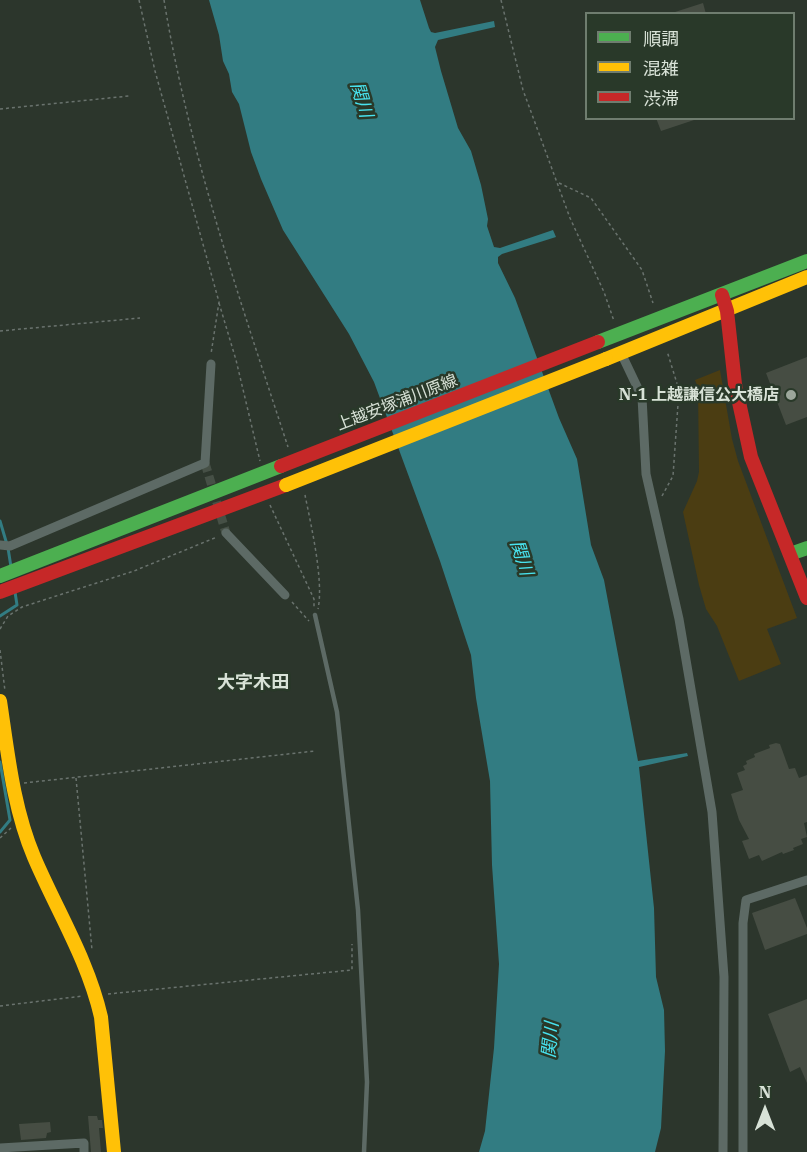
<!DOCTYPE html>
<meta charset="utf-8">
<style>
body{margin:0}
#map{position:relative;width:807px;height:1152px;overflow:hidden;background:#2c362c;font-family:"IBM Plex Serif","Noto Sans JP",serif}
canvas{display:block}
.legend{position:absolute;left:585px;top:12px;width:210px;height:108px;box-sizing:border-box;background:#293929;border:2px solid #6f7d6f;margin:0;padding:8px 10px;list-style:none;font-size:18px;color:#d8e2d7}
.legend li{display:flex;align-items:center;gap:12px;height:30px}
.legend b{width:30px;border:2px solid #6f7d6f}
.north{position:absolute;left:735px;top:1080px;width:60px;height:60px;-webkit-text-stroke:4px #293929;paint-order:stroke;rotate:0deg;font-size:16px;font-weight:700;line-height:24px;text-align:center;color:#d8e2d7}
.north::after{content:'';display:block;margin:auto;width:21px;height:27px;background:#d8e2d7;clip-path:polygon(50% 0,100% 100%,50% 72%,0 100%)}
</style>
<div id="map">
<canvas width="807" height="1152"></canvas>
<ul class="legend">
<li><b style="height:8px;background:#4caf50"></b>順調</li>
<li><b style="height:8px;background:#ffc107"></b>混雑</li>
<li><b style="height:8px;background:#c62828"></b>渋滞</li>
</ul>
<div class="north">N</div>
</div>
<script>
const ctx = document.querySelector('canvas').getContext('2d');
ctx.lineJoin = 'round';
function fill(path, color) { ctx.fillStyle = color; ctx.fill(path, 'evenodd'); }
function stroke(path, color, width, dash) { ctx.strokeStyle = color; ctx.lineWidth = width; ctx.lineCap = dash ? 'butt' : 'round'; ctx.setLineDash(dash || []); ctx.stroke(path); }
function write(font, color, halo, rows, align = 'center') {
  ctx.font = font + ' "IBM Plex Serif","Noto Sans JP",serif'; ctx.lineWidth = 5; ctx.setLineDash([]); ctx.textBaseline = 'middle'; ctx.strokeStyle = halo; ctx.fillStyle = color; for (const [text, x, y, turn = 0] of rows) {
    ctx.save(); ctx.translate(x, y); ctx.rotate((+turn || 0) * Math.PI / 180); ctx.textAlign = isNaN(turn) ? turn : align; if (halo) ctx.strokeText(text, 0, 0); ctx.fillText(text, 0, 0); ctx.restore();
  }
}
const green = new Path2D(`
 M720 370 732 439 738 461 797 618 767 629 781 664 739 681 717 626 706 609 699 585 683 512 697 481 699 472 698 388 695 380Z`);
const water = new Path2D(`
 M209 0H420L429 28 431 32 435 33 494 21 495 27 438 40 435 47 441 71 458 128 471 151 481 185 488 219 487 226 494 247 500 248 553 230 556 237 502 254 498 257V263L515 298 559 418 577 459 591 545 604 580 638 761 687 753 688 756 639 767 654 908 656 977 664 1010 665 1051 661 1128 655 1152H479L485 1131 494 1048 499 964 492 865 490 781 476 698 471 655 440 561 374 382 349 334 283 230 261 179 251 152 239 104 232 92 229 74 223 61 219 35Z`);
const stream = new Path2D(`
 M0 521 8 548 11 567
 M0 616 17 605 15 592
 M0 762 10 820 0 832`);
const building = new Path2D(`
 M703 3 706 14H675V12Z
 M656 118H693L694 120 661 131Z
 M807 357V417L786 425 766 373Z
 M776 743 780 744 789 769 795 768 799 778 807 775V822L804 823 807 837 801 839 803 844 793 848 794 850 783 854 782 852 762 861 759 855 749 859 742 841 749 839 739 820 731 794 743 790 737 773 745 770 743 766 747 764 746 761 755 757 754 754 770 748 769 745Z
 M795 898 807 928V934L765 950 752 913Z
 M807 999V1083L800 1067 790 1072 768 1014Z
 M88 1116H97L98 1120H102L103 1128H99L101 1152H91Z
 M50 1122 51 1132 47 1133 46 1138 21 1140 19 1124Z`);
const streetTunnel = new Path2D(`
 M205 463 226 533`);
const path = new Path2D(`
 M139 0 155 71 219 302 211 354
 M164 0C189 153 240 300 288 447
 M501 0 523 90 570 218 604 292 614 321
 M0 109 129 96
 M559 183 591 198 642 270 653 303
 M219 303 236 360 260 461
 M0 331 140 318
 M305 495C311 525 324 581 318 609
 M662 496 673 476 679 390 667 351
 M270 505 314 599V608
 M292 602 309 621
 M0 629 8 616 22 607 134 571 217 537
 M0 650 5 691
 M76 778 92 950
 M24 783 315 751
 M0 838 11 828
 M108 994 352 970V944
 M0 1006 83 996`);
const lane = new Path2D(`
 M315 615 337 712 358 910 367 1082 364 1152`);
const street = new Path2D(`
 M621 353 642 397 646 474 679 619 712 812 724 977 723 1152
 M226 533 285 595
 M0 545 10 546 205 463 211 364
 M0 1148 84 1143V1152
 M743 1152V923L746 900 807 880`);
const fast = new Path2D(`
 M598 342 807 261
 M790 554 807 548
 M0 576 281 466`);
const slow = new Path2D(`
 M606 359 807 277
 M0 701C8 754 13 807 34 857 57 911 88 960 101 1017L114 1152`);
const jam = new Path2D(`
 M722 295 727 311 735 384 751 457 807 598
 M0 592 286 485`);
const slowBridge = new Path2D(`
 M286 485 606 359`);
const jamBridge = new Path2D(`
 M281 466 598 342`);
const markers = [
 [791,395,6,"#9ca69b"]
];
const poiNames = [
 ["N-1 上越謙信公大橋店",779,395]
];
const streetNames = [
 ["上越安塚浦川原線",397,403,-21]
];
const waterNames = [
 ["関川",361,100,73],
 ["関川",521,558,72],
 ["関川",551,1040,-85]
];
const neighbourhoodNames = [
 ["大字木田",253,683]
];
fill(green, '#4b3d12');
fill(water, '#327c82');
stroke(stream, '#327c82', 3);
fill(building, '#464d43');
stroke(streetTunnel, '#465046', 9, [9, 4.5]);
stroke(path, '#6a736e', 1.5, [3, 3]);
stroke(lane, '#5d6a65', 4.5);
stroke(street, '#5d6a65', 9);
stroke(fast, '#4caf50', 14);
stroke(slow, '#ffc107', 14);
stroke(jam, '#c62828', 14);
stroke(slowBridge, '#ffc107', 14);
stroke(jamBridge, '#c62828', 14);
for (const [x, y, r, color] of markers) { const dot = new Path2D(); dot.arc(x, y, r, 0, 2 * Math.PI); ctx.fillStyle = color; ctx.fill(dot); stroke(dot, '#293929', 2); }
write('bold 16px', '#d8e2d7', '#293929', poiNames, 'right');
write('16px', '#d8e2d7', '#293929', streetNames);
write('italic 18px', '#48e3ef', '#293929', waterNames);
write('bold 18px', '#d8e2d7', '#293929', neighbourhoodNames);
</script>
